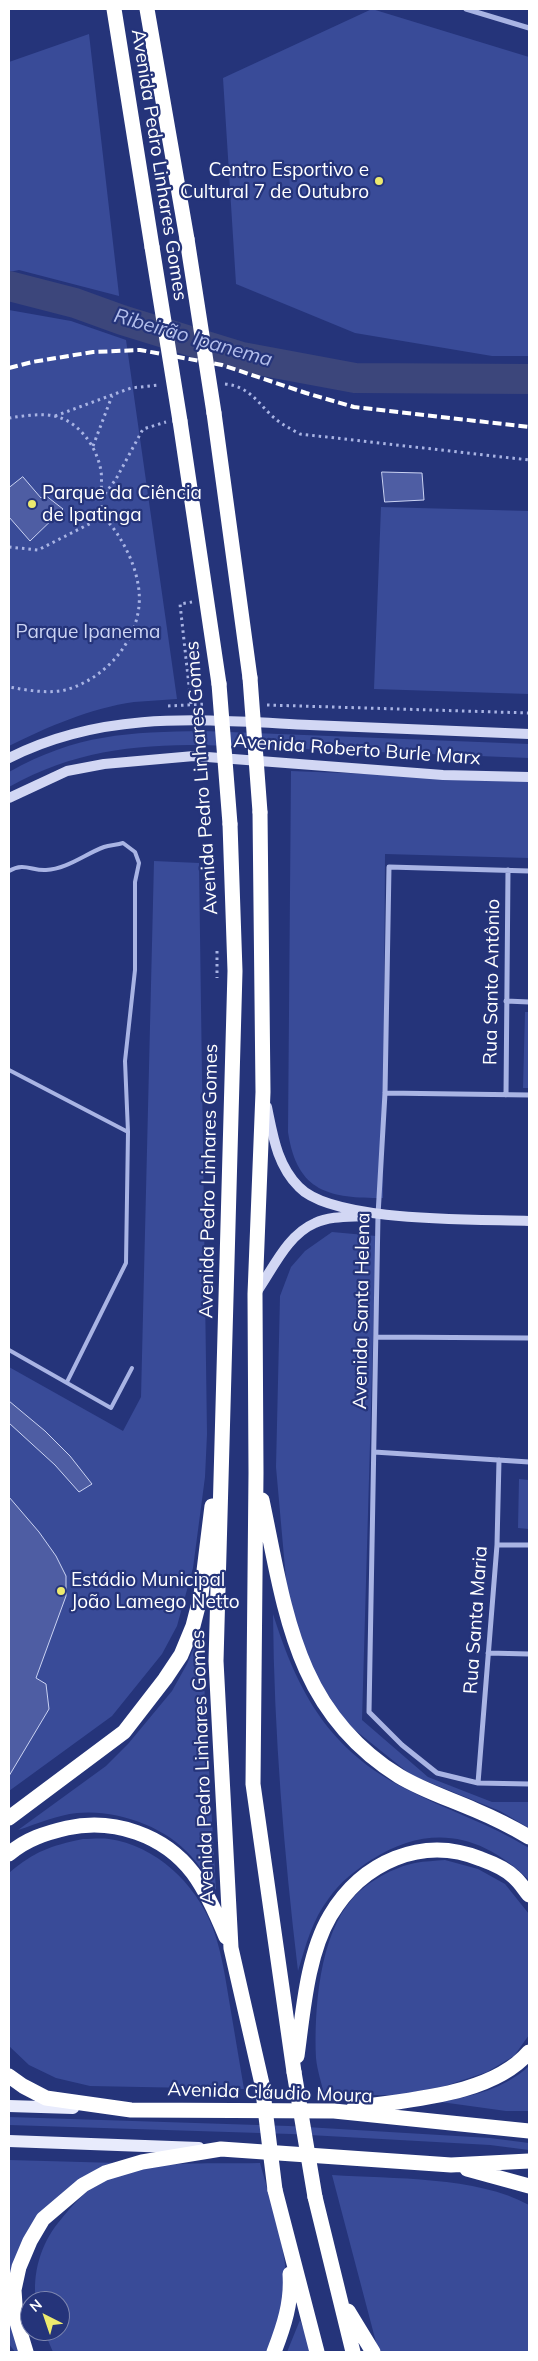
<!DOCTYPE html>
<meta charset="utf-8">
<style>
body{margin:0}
#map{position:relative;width:538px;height:2361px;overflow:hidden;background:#25347a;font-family:Mulish,sans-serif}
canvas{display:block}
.frame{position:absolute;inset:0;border:10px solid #fff;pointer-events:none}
.north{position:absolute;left:20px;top:2291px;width:50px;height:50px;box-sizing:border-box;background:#25347a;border:1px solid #7c85af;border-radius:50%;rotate:319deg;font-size:14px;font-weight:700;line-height:20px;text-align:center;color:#fff}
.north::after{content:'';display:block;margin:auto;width:18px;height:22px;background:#edea6e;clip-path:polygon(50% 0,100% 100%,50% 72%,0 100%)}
</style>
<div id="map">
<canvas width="538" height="2361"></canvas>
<div class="frame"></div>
<div class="north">N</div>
</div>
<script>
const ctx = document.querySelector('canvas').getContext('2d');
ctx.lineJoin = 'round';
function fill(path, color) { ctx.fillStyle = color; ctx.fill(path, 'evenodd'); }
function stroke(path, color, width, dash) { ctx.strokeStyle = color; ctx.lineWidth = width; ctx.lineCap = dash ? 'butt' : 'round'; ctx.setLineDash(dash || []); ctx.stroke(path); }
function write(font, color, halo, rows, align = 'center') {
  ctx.font = font + ' Mulish,sans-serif'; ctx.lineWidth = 4.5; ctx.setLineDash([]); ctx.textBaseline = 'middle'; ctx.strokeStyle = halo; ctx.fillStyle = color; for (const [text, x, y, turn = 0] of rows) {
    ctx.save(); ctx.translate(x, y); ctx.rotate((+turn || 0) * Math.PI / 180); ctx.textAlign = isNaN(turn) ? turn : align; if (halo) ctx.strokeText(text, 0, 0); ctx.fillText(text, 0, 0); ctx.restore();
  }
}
const green = new Path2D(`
 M372 9 529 57V356H492L355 333 236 284 223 78Z
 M89 34 119 295V296L19 270 9 272V62Z
 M9 310 71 321 126 340 177 699C163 700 148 701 134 702 91 708 47 727 9 746Z
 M381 507 529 511V694L374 689Z
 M204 731 529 744V758L203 745C130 745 74 751 9 787V772C77 734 128 732 204 731Z
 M291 771 529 780V858L385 854 383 1198C330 1198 297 1193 288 1132Z
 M154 861 199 863 207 1434 205 1477 193 1568 177 1626 162 1654 112 1716 9 1791V1367L123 1431 141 1397Z
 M525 1012H529V1088H523Z
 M332 1232 376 1236 362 1720 428 1777 492 1802H529V1828L500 1811 411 1775 345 1722 309 1664 288 1602 276 1467 280 1296 291 1267 305 1251Z
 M519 1479 529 1480V1529L518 1528Z
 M273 1614C298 1693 329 1750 406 1789 446 1810 490 1824 529 1848V1880C481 1833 429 1823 371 1860 356 1870 340 1882 329 1898 312 1920 306 1945 298 1971 284 1852 274 1734 273 1614Z
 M201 1630 216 1890C207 1878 200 1866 191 1856 165 1826 116 1809 77 1813 57 1815 37 1824 18 1830L106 1766 128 1744 172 1691 187 1664Z
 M83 1839C91 1839 101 1838 109 1839 155 1845 196 1884 212 1926 221 1949 225 1975 229 2000 234 2030 239 2059 244 2089L90 2086 56 2078 29 2065 9 2046V1873C35 1851 50 1846 83 1839Z
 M445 1860 478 1869 505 1884 529 1914V2035L514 2056 487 2072 445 2086 399 2095H324C322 2084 317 2070 316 2058 314 2011 319 1935 353 1898 367 1882 394 1867 415 1863 425 1861 435 1861 445 1860Z
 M529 2066V2111H506L441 2102C473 2096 504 2089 529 2066Z
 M9 2117 289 2126 490 2138 529 2143V2150L490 2145 291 2134 9 2125Z
 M9 2160 118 2163 42 2218 19 2292 21 2314 28 2339 34 2352H15L9 2344Z
 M260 2163C270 2200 293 2266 285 2304 281 2320 275 2336 270 2352H53L44 2331H60V2301H36C32 2274 41 2244 58 2223 73 2204 92 2183 115 2174 155 2160 217 2164 260 2163Z
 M332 2175C392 2179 477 2176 529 2205V2352H381L377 2346Z
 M300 2320 311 2348 312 2352H287Z`);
const river = new Path2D(`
 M9 286 75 303 122 320 242 357 355 378 529 379`);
const building = new Path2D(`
 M382 472 422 473 424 500 385 502Z
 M23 477 41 498 45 495 63 509 30 541 9 517V488Z
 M9 1401 45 1431 70 1456 92 1484 79 1492 55 1465 9 1423Z
 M9 1497 39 1532 56 1556 66 1576V1596L36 1678 46 1684 49 1709 9 1776Z`);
const path = new Path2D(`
 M225 384C247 386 256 400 270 414 279 423 289 428 300 434L529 460
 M55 416 131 388 159 385
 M9 418C23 416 40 413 54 416 79 421 97 447 101 471 103 486 98 501 105 516 108 523 114 528 118 535 127 549 135 566 138 584 147 631 110 678 65 690 47 694 27 690 9 687
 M93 446 112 396
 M101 499 116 479 143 429 166 422
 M9 547 38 550 105 516
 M191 704 180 604 192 602
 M267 705 529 713
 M168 706 206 704
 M217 951V978`);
const lane = new Path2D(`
 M9 871C24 862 32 871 46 870 67 869 85 854 104 847 110 845 117 845 123 843L135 852 139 863 135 882V970L125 1061 128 1132 126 1263 67 1382
 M9 1070 128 1132
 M9 1350 111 1408 132 1368`);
const street = new Path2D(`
 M466 9 529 28
 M529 871 389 867 385 1093 378 1215 369 1712 402 1745 437 1773 478 1783 529 1784
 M506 1001 529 1002
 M385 1093 529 1095
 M506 1095 508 870
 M377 1337 529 1338
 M374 1452 529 1462
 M497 1545H529
 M488 1653 529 1654
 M478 1783 497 1545 499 1460`);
const secondary = new Path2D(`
 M9 758C106 709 205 720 310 725 383 728 456 731 529 734
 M9 798 67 771 104 764 194 756 443 775 529 777
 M267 1107C273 1136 277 1165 299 1187 333 1223 478 1219 529 1221
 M256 1293C273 1269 287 1235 315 1223 330 1216 349 1217 365 1216`);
const primary = new Path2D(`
 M9 2106 73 2108
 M9 2141 199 2148`);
const highway = new Path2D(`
 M114 9 152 247
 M147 9 187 239
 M214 413 250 678
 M180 421 219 684
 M260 812 263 1092 255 1294 256 1473 253 1784 294 2072
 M230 824 235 971 216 1661 231 1948 262 2084
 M262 1500C285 1608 294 1711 399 1776 422 1790 450 1799 475 1810 494 1818 512 1827 529 1837
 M9 1818 124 1732 165 1679 181 1655 193 1626 201 1595 212 1506
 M9 1854C26 1839 46 1833 67 1828 114 1818 164 1835 193 1873 207 1892 217 1915 226 1937
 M297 2056C303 2013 307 1955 330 1916 362 1862 422 1835 481 1859 492 1863 506 1869 514 1877 520 1882 524 1889 529 1895
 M9 2076 23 2086 46 2098 131 2110 334 2111 529 2131
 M354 2108C409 2099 491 2096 529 2052
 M467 2169 529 2186
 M275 2190 317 2352
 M315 2197 353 2352
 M348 2311 373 2352
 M26 2352 16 2319 14 2290 19 2267 30 2241 43 2219 83 2185 105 2173 142 2162 221 2149 451 2165 529 2161
 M274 2352C284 2326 292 2302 290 2274`);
const rail = new Path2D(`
 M9 368 32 362 93 352 140 350 222 365 306 393 354 407 529 427`);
const highwayBridge = new Path2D(`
 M187 239 214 413
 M152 247 180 421
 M250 678 260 812
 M219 684 230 824
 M294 2072 315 2197
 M262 2084 275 2190`);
const markers = [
 [379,181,5,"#edea6e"],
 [32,504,5,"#edea6e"],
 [61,1591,5,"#edea6e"]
];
const streetNames = [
 ["Avenida Pedro Linhares Gomes",159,165,81],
 ["Avenida Roberto Burle Marx",357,750,4],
 ["Avenida Pedro Linhares Gomes",202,778,-94],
 ["Rua Santo Antônio",492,982,-89],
 ["Avenida Pedro Linhares Gomes",209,1181,-89],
 ["Avenida Santa Helena",362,1311,-89],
 ["Rua Santa Maria",476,1620,-86],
 ["Avenida Pedro Linhares Gomes",203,1767,-92],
 ["Avenida Cláudio Moura",270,2093,2]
];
const poiNames = [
 ["Centro Esportivo e",369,170,"right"],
 ["Cultural 7 de Outubro",369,192,"right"],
 ["Parque da Ciência",42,493],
 ["de Ipatinga",42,515],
 ["Estádio Municipal",71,1580],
 ["João Lamego Netto",71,1602]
];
const parkNames = [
 ["Parque Ipanema",88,632]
];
const waterNames = [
 ["Ribeirão Ipanema",193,338,16]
];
fill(green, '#394b98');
stroke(river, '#3c467b', 30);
fill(building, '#4e5da3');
stroke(building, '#cbd3f3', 1);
stroke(path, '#a9b4e4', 3, [2.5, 4]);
stroke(lane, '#a9b4e4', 4);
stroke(street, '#a9b4e4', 5);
stroke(secondary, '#d2d7f4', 10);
stroke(primary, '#e8ebfc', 12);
stroke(highway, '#fff', 15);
stroke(rail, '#fff', 4, [9, 4]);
stroke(highwayBridge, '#fff', 15);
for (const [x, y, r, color] of markers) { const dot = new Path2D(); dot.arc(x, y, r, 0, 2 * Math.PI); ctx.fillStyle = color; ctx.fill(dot); stroke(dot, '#25347a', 2); }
write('19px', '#fff', '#25347a', streetNames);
write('19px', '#fff', '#25347a', poiNames, 'left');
write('19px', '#cbd3f3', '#25347a', parkNames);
write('italic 20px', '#b4bfec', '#25347a', waterNames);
</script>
